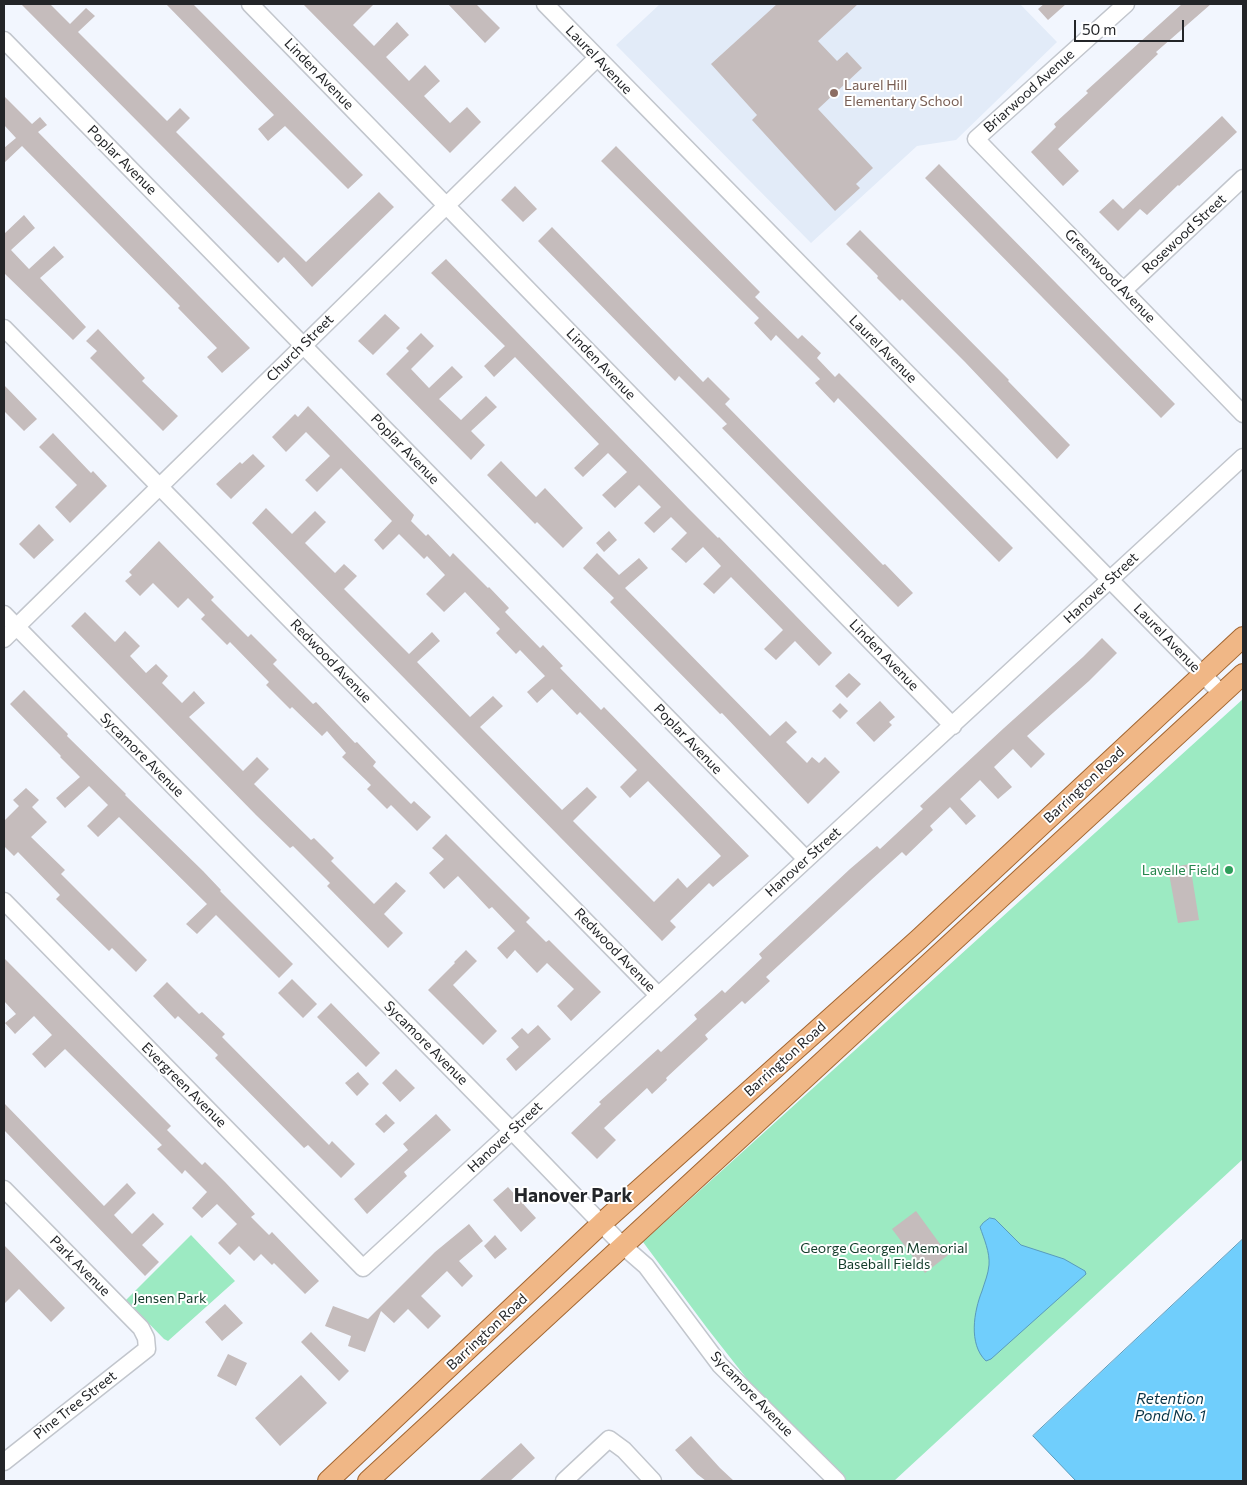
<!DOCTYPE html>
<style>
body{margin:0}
#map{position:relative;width:1247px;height:1485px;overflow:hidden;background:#f2f6fe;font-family:Commissioner,sans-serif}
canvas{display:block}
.frame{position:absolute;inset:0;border:5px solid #232528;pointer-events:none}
.scale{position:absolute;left:1074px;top:20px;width:110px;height:22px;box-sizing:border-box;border:2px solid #232528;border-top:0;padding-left:6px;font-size:15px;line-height:18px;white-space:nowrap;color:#232528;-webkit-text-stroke:4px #fff;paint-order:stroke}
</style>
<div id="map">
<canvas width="1247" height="1485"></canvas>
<div class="frame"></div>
<div class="scale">50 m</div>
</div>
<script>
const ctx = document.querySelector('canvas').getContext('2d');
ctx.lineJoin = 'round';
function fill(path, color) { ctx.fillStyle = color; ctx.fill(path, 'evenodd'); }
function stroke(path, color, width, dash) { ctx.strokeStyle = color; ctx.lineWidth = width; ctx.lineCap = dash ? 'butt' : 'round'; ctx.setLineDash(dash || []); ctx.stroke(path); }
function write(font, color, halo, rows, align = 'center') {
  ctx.font = font + ' Commissioner,sans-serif'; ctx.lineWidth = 4; ctx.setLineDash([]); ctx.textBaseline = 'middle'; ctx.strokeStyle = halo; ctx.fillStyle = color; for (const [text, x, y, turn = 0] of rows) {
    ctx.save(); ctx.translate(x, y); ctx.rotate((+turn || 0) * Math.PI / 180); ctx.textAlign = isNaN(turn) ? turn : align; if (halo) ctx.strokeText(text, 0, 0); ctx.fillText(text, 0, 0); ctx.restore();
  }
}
const built = new Path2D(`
 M660 4H1020L1057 42 956 140 917 146 811 243 616 45Z`);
const green = new Path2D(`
 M1243 699V1159L894 1481H847L758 1393 707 1328 643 1242Z
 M191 1235 235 1281 168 1341 164 1339 126 1300Z`);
const water = new Path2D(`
 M990 1218 995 1219 1021 1245 1064 1259 1085 1271 1086 1274 991 1359 986 1361C968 1344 974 1311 982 1291 985 1281 988 1275 989 1265 990 1252 984 1239 980 1227L983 1223Z
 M1243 1239V1481H1076L1033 1436Z`);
const building = new Path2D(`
 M21 4H50L70 24 86 8 95 16 78 32 167 121 180 108 190 118 176 132 306 262 379 192 394 207 312 287 284 257 278 263Z
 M166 4H193L363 175 348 189 285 126 268 141 258 129 274 115Z
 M303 4H374L353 25 374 46 397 22 409 35 386 57 409 81 425 65 440 81 424 96 450 123 467 107 481 122 450 153Z
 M448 4H476L500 28 485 43Z
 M777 4H858L818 41 837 61 847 52 862 68 818 109 873 168 856 184 860 188 835 211 752 120 757 115 711 64Z
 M1044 4H1066L1048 20 1038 9Z
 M1182 4H1211L1156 52 1158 54 1058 149 1079 171 1063 186 1031 152 1056 127 1054 124 1088 93 1086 91Z
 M4 96 32 124 40 117 47 125 38 132 250 348 222 373 207 357 217 348 178 308 180 306 22 146 4 163V148L16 138 4 125Z
 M1222 116 1237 132 1179 186 1178 185 1147 215 1140 209 1118 231 1099 212 1113 199 1123 209Z
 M616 146 760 292 755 297 798 339 802 335 821 353 817 358 835 377 839 373 1013 548 999 562 838 398 834 403 815 383 820 379 776 335 771 341 754 323 759 318 601 161Z
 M939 164 1175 404 1161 418 925 178Z
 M515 186 537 209 523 222 501 200Z
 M24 215 35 228 11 250 29 269 54 246 64 257 40 278 86 327 73 340 4 273V234Z
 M552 227 703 382 708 377 730 399 725 404 883 565 885 564 913 593 898 607 722 428 727 424 679 376 675 381 538 241Z
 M860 230 1009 380 1008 381 1070 445 1057 459 965 362 902 299 900 301 877 278 878 276 846 244Z
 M446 259 688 508 718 538 719 537 832 653 819 666 795 641 776 660 764 649 783 630 731 577 714 594 703 584 721 566 703 547 686 563 671 549 687 533 671 517 654 533 644 523 661 507 639 485 615 508 602 495 627 472 608 453 583 477 574 468 599 444 515 357 494 377 484 366 505 346 431 273Z
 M385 314 400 328 373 355 358 341Z
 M98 329 145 378 142 381 178 416 163 431 90 358 97 351 86 341Z
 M421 333 434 346 411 369 429 388 452 366 463 377 439 399 461 420 486 396 497 407 471 431 485 445 471 460 386 374 409 351 406 348Z
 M4 385 37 419 24 431 4 411Z
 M308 406 414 515 411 521 426 536 428 534 450 557 453 553 488 588 489 587 509 608 505 612 540 648 543 645 563 666 560 668 601 710 604 707 749 856 713 887 709 883 670 921 676 927 662 941 252 523 266 508 292 534 315 511 326 522 305 543 335 573 344 564 357 576 344 589 409 654 432 632 440 641 417 662 470 717 493 696 503 706 480 727 562 810 587 787 597 797 573 821 654 902 678 878 687 888 721 856 648 781 630 798 620 787 637 770 580 712 577 715 552 689 537 703 527 692 545 676 520 650 516 654 496 633 500 629 465 592 444 612 426 594 445 575 427 556 424 559 399 534 383 550 374 540 392 521 341 468 317 492 305 480 330 456 306 432 286 452 272 437 295 414 298 417Z
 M53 433 91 473 93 471 107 486 70 523 55 507 77 485 39 447Z
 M253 454 265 466 231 499 216 484 240 462 242 464Z
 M501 461 536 497 545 488 583 528 563 548 537 522 535 524 487 475Z
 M39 524 54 540 34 559 19 544Z
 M609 531 617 540 604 552 596 543Z
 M159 541 214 597 211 600 248 637 251 634 277 660 273 664 313 704 316 702 355 743 357 742 376 762 373 766 411 804 414 801 431 817 417 831 391 805 387 809 367 789 371 785 342 757 346 753 327 731 322 736 292 707 290 709 266 685 269 682 230 642 227 645 201 619 205 615 188 598 178 608 153 583 140 596 125 581 132 575 129 572Z
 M597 553 619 575 639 558 648 568 625 588 770 736 786 721 797 732 786 742 807 763 812 757 819 763 825 757 840 772 808 804 722 713 720 714 610 602 614 598 583 568Z
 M85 612 115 642 125 631 140 646 130 656 146 673 156 664 168 676 162 683 182 703 194 691 205 703 189 717 243 771 257 757 269 769 254 784 311 840 314 838 334 858 331 861 374 904 396 882 406 891 384 914 403 933 388 948 327 886 330 883 293 846 290 848 256 815 71 626Z
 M1102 638 1117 653 1089 681 1027 736 1045 754 1031 768 1013 749 994 767 1012 787 998 799 980 780 960 799 976 816 966 825 950 807 930 826 933 830 906 856 902 852 870 881 766 977 770 981 745 1004 742 1001 705 1035 708 1039 666 1078 667 1080 652 1094 647 1088 604 1128 616 1140 597 1159 571 1133 601 1104 599 1102 658 1049 661 1052 697 1019 694 1015 722 990 725 993 762 958 759 954 850 869 877 846 880 849 923 809 920 806 1004 728 1083 657Z
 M849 673 861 684 847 698 835 686Z
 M24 690 68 734 67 736 126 794 125 795 203 871 221 890 220 891 293 964 279 978 216 915 197 934 186 924 207 904 119 817 98 837 87 826 108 805 89 786 65 808 56 798 80 777 60 757 61 756 10 704Z
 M880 701 895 717 889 722 892 725 874 742 856 723Z
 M840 703 848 711 840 719 832 711Z
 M26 788 39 800 32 807 47 822 31 837 65 870 61 874 147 960 136 972 112 948 109 951 56 899 60 895 18 852 14 856 4 846V821L19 806 13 800Z
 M446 834 530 918 526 922 546 942 549 940 601 992 571 1021 557 1006 574 989 547 963 537 973 515 950 507 959 497 948 515 931 492 907 489 909 458 876 444 889 429 873 444 859 432 848Z
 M1190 864 1199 920 1178 923 1168 868Z
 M466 950 477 961 453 985 497 1031 483 1045 428 990 455 963 454 962Z
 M4 958 171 1126 167 1130 202 1165 205 1162 225 1182 255 1214 251 1217 269 1235 272 1232 319 1281 305 1294 274 1263 272 1265 261 1254 254 1261 239 1246 230 1255 218 1243 237 1224 217 1204 202 1218 192 1208 207 1192 185 1170 182 1174 157 1149 162 1145 65 1049 45 1068 32 1054 52 1035 34 1016 15 1034 5 1023 16 1014 4 1001Z
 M292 979 317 1004 303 1018 278 993Z
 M167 982 199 1014 202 1012 225 1034 222 1037 329 1145 332 1141 355 1164 341 1178 308 1145 304 1148 215 1058 218 1055 178 1016 175 1019 153 996Z
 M331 1003 380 1053 366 1067 317 1017Z
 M538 1025 551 1039 516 1071 506 1059 519 1047 511 1038 522 1028 528 1034Z
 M396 1069 415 1088 400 1102 382 1083Z
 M358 1072 369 1084 357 1096 345 1083Z
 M4 1103 104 1206 127 1183 136 1193 114 1215 132 1234 153 1213 164 1224 142 1245 159 1262 145 1276 4 1130Z
 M386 1114 395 1123 384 1133 375 1124Z
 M436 1114 451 1130 404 1172 407 1176 367 1214 354 1199 408 1150 403 1144Z
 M508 1187 536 1218 521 1232 493 1200Z
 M916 1211 948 1255 925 1273 892 1229Z
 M469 1224 483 1241 459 1261 473 1276 462 1287 447 1271 421 1296 441 1316 428 1329 408 1309 394 1323 381 1311 365 1352 348 1346 351 1336 325 1326 333 1306 368 1319 435 1252Z
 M495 1235 507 1249 495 1259 484 1246Z
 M4 1245 65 1308 51 1322 19 1289 4 1304Z
 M225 1304 243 1323 222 1341 205 1322Z
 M311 1332 349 1371 339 1381 301 1342Z
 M228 1354 247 1363 236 1386 217 1376Z
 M301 1375 327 1403 280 1446 255 1418Z
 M691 1436 720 1468 734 1481H706L697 1474 675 1450Z
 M521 1443 535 1458 510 1481H479Z`);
const minor = new Path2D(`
 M250 4 953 726
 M545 4 1222 694
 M1126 4 976 139 1243 414
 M4 40 806 859
 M1124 290 1243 178
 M4 328 658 995
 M4 614 513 1132 623 1246 646 1266 720 1365 837 1481
 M4 639 597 58
 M4 901 363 1268 1243 457
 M4 1189 141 1328 146 1338 147 1349 4 1462
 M564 1481 609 1439 624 1450 653 1481`);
const major = new Path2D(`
 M328 1481 602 1223 919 939 1243 637
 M368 1481 1243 674`);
const markers = [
 [834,93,5,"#8d6e63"],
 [1229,870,5,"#2e9e5b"]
];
const streetNames = [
 ["Laurel Avenue",599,60,46],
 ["Linden Avenue",319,74,46],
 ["Briarwood Avenue",1029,91,-42],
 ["Poplar Avenue",122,160,45],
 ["Rosewood Street",1184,234,-43],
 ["Greenwood Avenue",1110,276,46],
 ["Church Street",300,348,-45],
 ["Laurel Avenue",883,349,45],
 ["Linden Avenue",601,364,46],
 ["Poplar Avenue",405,449,46],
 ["Hanover Street",1101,588,-43],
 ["Laurel Avenue",1167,638,46],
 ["Linden Avenue",884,655,46],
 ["Redwood Avenue",331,661,46],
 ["Poplar Avenue",688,739,46],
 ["Sycamore Avenue",142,755,45],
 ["Barrington Road",1084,785,-43],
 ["Hanover Street",803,862,-42],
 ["Redwood Avenue",615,950,46],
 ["Sycamore Avenue",426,1043,45],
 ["Barrington Road",785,1059,-42],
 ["Evergreen Avenue",184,1085,45],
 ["Hanover Street",505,1137,-43],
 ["Park Avenue",80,1266,45],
 ["Barrington Road",487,1332,-43],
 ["Sycamore Avenue",752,1394,46],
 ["Pine Tree Street",75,1405,-38]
];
const educationNames = [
 ["Laurel Hill",844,85],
 ["Elementary School",844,101]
];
const leisureNames = [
 ["Lavelle Field",1219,870]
];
const parkNames = [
 ["George Georgen Memorial",884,1248],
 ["Baseball Fields",884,1264],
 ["Jensen Park",170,1298]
];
const waterNames = [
 ["Retention",1170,1399],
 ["Pond No. 1",1170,1416]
];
const districtNames = [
 ["Hanover Park",573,1196]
];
fill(built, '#e2ebf8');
fill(green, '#9ceac2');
fill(water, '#70cefc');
stroke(water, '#599bbc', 1);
fill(building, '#c5bcbc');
stroke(minor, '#c2c6cd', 19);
stroke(major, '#a26530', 22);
stroke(minor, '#fff', 16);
stroke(major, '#f0b786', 20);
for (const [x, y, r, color] of markers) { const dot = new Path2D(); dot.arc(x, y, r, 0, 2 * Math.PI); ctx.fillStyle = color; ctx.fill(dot); stroke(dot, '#fff', 2); }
write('14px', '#232528', '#fff', streetNames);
write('14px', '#785e54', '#fff', educationNames, 'left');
write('14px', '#27864d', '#fff', leisureNames, 'right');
write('14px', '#123b29', '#fff', parkNames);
write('italic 15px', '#073346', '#fff', waterNames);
write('bold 19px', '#232528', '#fff', districtNames);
</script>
